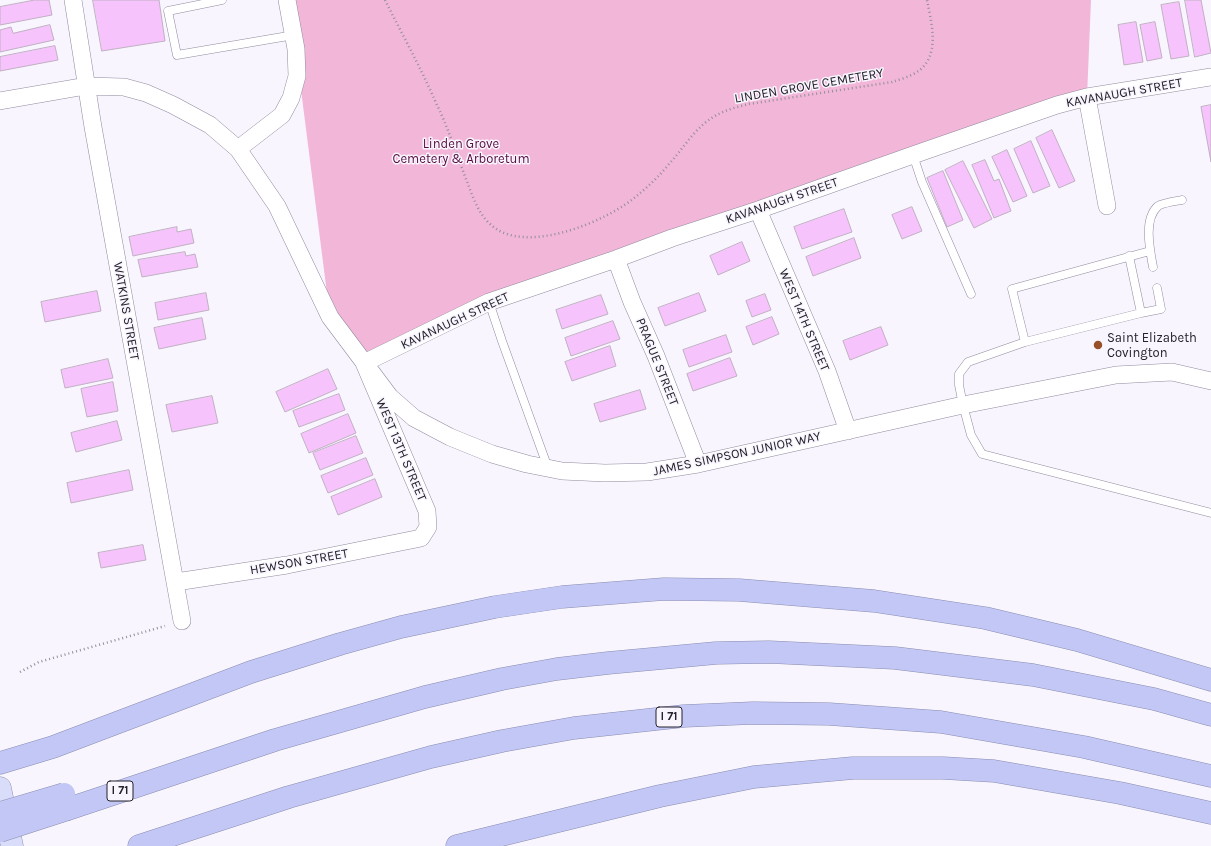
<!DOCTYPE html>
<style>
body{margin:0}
canvas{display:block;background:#f8f5fe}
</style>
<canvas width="1211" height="846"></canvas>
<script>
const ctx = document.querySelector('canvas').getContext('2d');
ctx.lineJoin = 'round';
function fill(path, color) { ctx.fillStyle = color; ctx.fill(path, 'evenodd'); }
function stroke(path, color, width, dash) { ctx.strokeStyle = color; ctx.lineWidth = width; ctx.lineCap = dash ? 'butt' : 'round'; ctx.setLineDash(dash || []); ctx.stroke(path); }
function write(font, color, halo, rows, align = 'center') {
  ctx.font = font + ' Karla,sans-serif'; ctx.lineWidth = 3; ctx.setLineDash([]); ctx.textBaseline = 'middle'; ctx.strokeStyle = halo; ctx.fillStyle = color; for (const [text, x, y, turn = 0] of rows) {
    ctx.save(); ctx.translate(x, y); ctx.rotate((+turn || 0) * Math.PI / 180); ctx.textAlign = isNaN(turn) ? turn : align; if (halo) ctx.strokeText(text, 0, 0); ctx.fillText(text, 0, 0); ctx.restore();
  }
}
const green = new Path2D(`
 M287 0H1091L1087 97 489 302 364 363 330 317 294 35Z`);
const building = new Path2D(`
 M35 0H49L52 15 0 25V7Z
 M93 0H159L165 41 102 51Z
 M1185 0H1201L1211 53 1195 57Z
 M1179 2 1189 56 1171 59 1161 5Z
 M1136 22 1143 62 1124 65 1118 25Z
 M1155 22 1162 58 1147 61 1140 25Z
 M50 25 54 40 0 52V30L11 27 13 33Z
 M55 46 58 60 0 71V57Z
 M1211 105V162L1201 107Z
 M1052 130 1075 181 1059 188 1036 138Z
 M1031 141 1050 186 1033 193 1014 149Z
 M1007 150 1027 196 1013 202 992 157Z
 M985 160 994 181 999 179 1011 211 994 218 972 165Z
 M963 161 992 219 974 228 945 170Z
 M943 171 963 220 947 227 927 178Z
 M912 207 922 231 902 239 892 215Z
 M844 209 852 232 802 249 794 227Z
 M177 227V232L191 229 194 243 133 256 129 237Z
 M854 238 861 258 813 276 806 257Z
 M742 242 750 261 718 275 710 256Z
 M185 252 186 256 195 254 198 267 142 277 138 260Z
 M97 291 101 311 45 322 41 302Z
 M206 293 209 310 158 320 155 303Z
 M699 293 706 311 665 326 658 308Z
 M765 294 771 310 752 317 746 301Z
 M601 295 608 314 562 329 556 310Z
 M772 317 779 334 753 345 746 327Z
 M202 318 206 339 159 349 154 328Z
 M613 321 620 339 571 356 565 338Z
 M881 327 888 345 850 360 843 341Z
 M726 335 732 352 689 367 683 350Z
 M610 346 616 366 572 381 565 362Z
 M730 358 737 376 693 391 687 374Z
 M108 359 113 378 65 388 61 370Z
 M328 369 337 389 285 412 276 392Z
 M113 382 118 411 87 417 81 389Z
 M640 390 646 409 600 422 594 404Z
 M339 394 345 410 299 427 293 411Z
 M212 396 218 423 172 432 166 405Z
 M348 414 356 433 309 453 301 434Z
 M117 421 122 440 76 452 71 433Z
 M356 436 363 453 320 470 313 453Z
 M366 458 373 475 328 493 321 476Z
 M129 470 133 490 71 503 67 483Z
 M375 479 382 497 338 515 331 497Z
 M143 545 146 560 101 568 98 553Z`);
const path = new Path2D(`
 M385 0C402 34 421 68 436 103 448 127 456 153 466 179 472 194 477 212 490 224 524 257 609 221 639 194 650 185 660 175 669 164 684 148 695 127 715 116 725 110 737 107 749 104L892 82C901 79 913 76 921 69 940 52 931 21 927 0
 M20 672 39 662 165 626`);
const lane = new Path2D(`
 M222 0 168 11 177 55 294 35
 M913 155 922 182 971 294
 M1129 256 1141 313
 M1153 267C1150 250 1143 219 1158 206 1162 203 1176 201 1182 200
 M1157 288 1161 309 1141 313 1025 342 968 362 959 374V385L963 405 971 435 982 454 1211 513
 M489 302 502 341 548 468
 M1025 342 1012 289 1150 251`);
const street = new Path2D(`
 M73 0 93 127 182 621
 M1087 97 1107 206
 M0 101 86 86 124 87 146 93 173 105 210 125 238 149 277 206 330 317 390 397 414 418 450 437 492 454 527 464 562 471 605 473 647 472 698 464 963 405 1116 375 1172 372 1211 381
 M238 149 282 115 291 98 297 76 296 49 287 0
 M758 210 827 371 848 431
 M616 259 632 302 656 356 698 464
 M176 582 287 565 421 538 428 527 427 511 364 363 489 302 616 259 672 238 758 210 913 155 1057 105 1087 97 1211 77`);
const primary = new Path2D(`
 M0 788 12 846`);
const highway = new Path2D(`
 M0 763 53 747 251 672 340 644 401 627 495 607 562 597 664 589 739 590 874 601 985 618 1077 640 1211 680
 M68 809 275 740 425 697 502 679 557 669 608 663 716 653 769 652 895 658 1033 675 1154 699 1211 715
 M139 846 289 797 431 757 502 741 574 728 684 716 753 713 829 714 941 722 1084 747 1211 776
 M457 846 660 796 754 777 853 768H943L994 771 1120 793 1211 813`);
const highwayBridge = new Path2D(`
 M0 813 64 794
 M0 831 68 809`);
const markers = [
 [1098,345,5,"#975028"]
];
const shields = [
 [669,717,26],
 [120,791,26]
];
const shieldNames = [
 ["I 71",669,717],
 ["I 71",120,791]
];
const streetNames = [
 ["LINDEN GROVE CEMETERY",809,86,-10],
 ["KAVANAUGH STREET",1124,93,-10],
 ["KAVANAUGH STREET",782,201,-19],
 ["WATKINS STREET",126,311,80],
 ["WEST 14TH STREET",804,320,67],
 ["KAVANAUGH STREET",455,321,-25],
 ["PRAGUE STREET",657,362,68],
 ["WEST 13TH STREET",401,450,67],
 ["JAMES SIMPSON JUNIOR WAY",737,454,-12],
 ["HEWSON STREET",299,562,-10]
];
const parkNames = [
 ["Linden Grove",461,144],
 ["Cemetery & Arboretum",461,159]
];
const poiNames = [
 ["Saint Elizabeth",1107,338],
 ["Covington",1107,353]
];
fill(green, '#f2b6d8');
fill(building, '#f6c3fc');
stroke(building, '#c0b1c2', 1);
stroke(lane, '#928b9f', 9);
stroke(street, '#928b9f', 18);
stroke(primary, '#8b8daf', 23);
stroke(highway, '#8b8daf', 23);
stroke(path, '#928f97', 2.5, [1, 3]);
stroke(lane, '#fff', 8);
stroke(street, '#fff', 17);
stroke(primary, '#daddfa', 22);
stroke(highway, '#c2c7f6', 22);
stroke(highwayBridge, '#8b8daf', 23, []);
stroke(highwayBridge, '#c2c7f6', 22);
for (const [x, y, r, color] of markers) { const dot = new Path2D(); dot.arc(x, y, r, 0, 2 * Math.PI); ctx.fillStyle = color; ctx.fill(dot); stroke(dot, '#f8f5fe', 1.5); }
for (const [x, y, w] of shields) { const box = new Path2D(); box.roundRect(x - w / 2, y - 10, w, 20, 3); ctx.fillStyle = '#f8f5fe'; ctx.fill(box); stroke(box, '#25222a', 1); }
write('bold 12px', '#25222a', null, shieldNames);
write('13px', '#25222a', '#f8f5fe', streetNames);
write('13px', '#570c3f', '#f8f5fe', parkNames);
write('13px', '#25222a', '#f8f5fe', poiNames, 'left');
</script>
